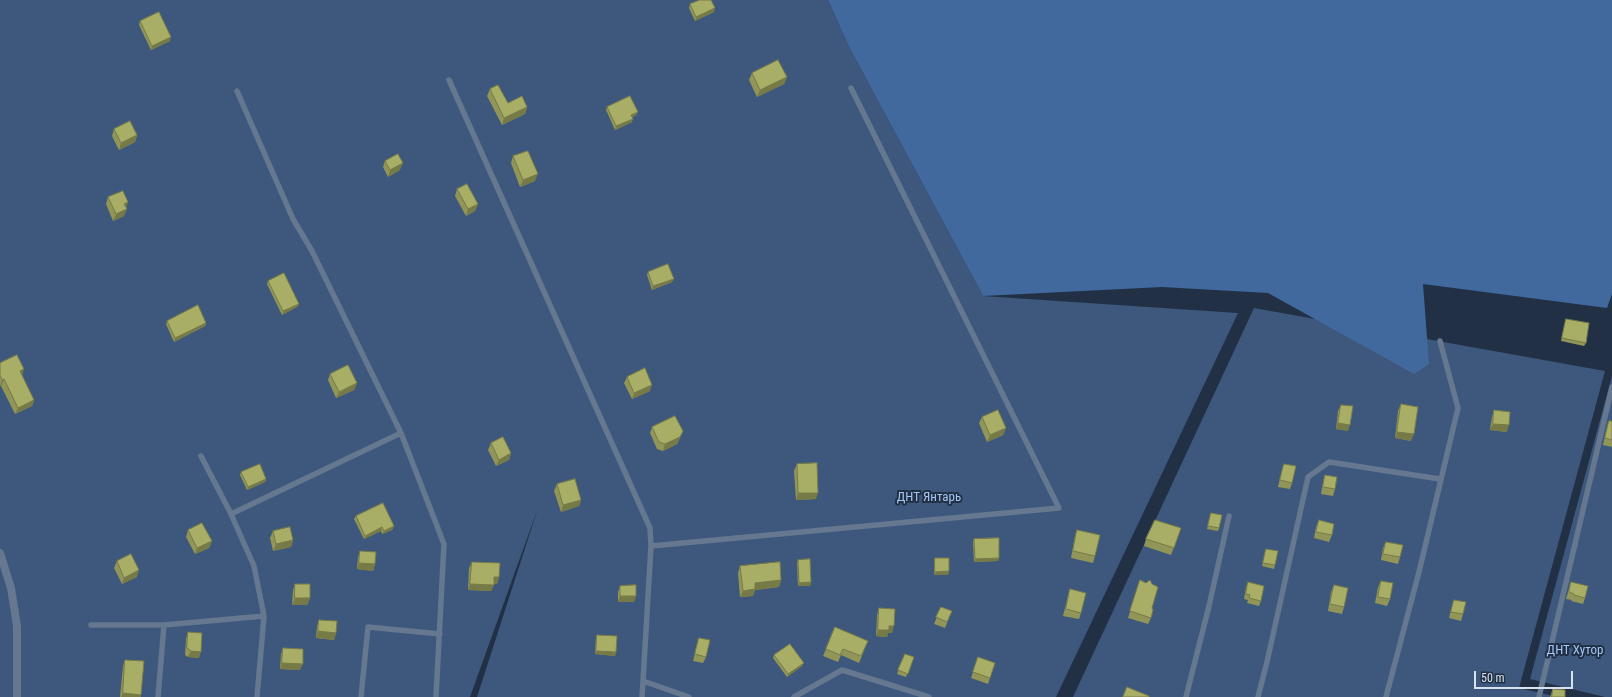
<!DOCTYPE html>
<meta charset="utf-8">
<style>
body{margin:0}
#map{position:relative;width:1612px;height:697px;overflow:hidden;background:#213044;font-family:"Roboto Condensed",sans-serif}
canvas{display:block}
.scale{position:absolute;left:1474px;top:671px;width:99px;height:18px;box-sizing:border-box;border:2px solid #d8e2ef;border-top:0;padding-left:5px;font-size:12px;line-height:14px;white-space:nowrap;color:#d8e2ef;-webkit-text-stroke:3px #213044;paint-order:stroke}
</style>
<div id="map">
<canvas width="1612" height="697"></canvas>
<div class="scale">50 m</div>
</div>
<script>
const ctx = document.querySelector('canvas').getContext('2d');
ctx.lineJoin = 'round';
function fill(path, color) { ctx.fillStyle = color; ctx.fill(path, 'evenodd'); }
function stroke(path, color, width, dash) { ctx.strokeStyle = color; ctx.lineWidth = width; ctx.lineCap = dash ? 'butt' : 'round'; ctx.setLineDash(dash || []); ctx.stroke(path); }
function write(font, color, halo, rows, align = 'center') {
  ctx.font = font + ' "Roboto Condensed",sans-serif'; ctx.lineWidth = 4; ctx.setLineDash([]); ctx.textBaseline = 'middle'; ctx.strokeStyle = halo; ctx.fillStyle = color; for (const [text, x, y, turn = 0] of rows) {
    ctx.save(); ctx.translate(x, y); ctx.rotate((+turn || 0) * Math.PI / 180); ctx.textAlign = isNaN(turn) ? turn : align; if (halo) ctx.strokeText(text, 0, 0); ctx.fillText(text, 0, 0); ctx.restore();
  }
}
const green = new Path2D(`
 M0 0H828L849 47 983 296 1238 313 1056 697H477L538 508 470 697H0Z
 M1254 308 1605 371 1519 688 1558 697H1073Z
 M1612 376V697H1605L1530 679Z`);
const forest = new Path2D(`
 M828 0H1612V294L1607 308 1423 284 1429 364 1414 374 1268 293 1162 287 983 296 849 47Z`);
const service = new Path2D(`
 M449 80 650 528 651 546
 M237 91 293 219 312 251 401 433 444 544 436 697
 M201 456 231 514 254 566 264 616 257 697
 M231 514 401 433
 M91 625H164L264 616
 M643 681 651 546 1059 508 851 88
 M158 697 164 625
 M361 697 368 627 440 634
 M642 697 643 681 689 697
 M794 697 842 670 929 697
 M1186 697 1209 606 1229 516
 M1258 697 1267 662 1308 477 1329 462 1440 479
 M1386 697 1419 572 1458 408 1440 341
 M1539 697 1612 387`);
const minor = new Path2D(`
 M0 553 11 588 17 626V697`);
const wall = new Path2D(`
 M690 4 714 12 695 21 689 8Z
 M140 21 170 41 151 50 139 25Z
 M752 73 787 77 784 84 757 97 749 80Z
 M490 89 508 103 527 107 525 114 502 125 487 96Z
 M607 107 638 112 636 115 632 117V122L615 130 606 110Z
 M114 129 137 135 135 142 119 150 112 136Z
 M513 156 535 181 520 187 511 163Z
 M385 161 400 170 388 177 383 167Z
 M457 189 478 204 475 211 466 216 455 196Z
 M108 197 124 216 113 221 106 204Z
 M648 272 672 282 652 290 647 275Z
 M268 281 299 304 297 307 282 315 267 284Z
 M1566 319 1586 343 1584 346 1561 341Z
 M167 321 206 323 205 326 174 342 166 324Z
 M0 363 22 375 34 400 32 406 15 414 1 386H0Z
 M330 374 357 383 354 390 336 398 328 380Z
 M627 377 650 391 632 399 624 383Z
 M1401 404 1411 441 1395 438 1398 411Z
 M1341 405 1348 431 1336 429 1338 411Z
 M1494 410 1507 432 1490 430 1492 417Z
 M982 417 1006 428 1003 435 987 442 979 423Z
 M1609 421H1612V447L1603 445 1607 427Z
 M652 427 683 431 677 444 663 451 657 449 650 433Z
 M491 443 511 453 509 460 496 466 488 450Z
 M797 464 816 499 796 500 794 471Z
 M1284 464 1292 483 1290 489 1278 487 1282 470Z
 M241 472 266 479 265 482 247 490 240 475Z
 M1325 475 1335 489 1333 496 1321 494 1323 482Z
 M557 484 581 500 579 506 561 512 554 491Z
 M1211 513 1219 528 1218 531 1207 529Z
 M356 516 394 526 392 530 382 534 381 531 364 539 354 519Z
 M1319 520 1332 535 1329 542 1314 538 1316 527Z
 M1181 528 1171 555 1144 546 1146 539Z
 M188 530 212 541 209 548 195 554 186 537Z
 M1077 530 1095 556 1093 563 1071 558 1075 536Z
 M273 531 293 540 291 547 273 551 270 538Z
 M974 539 999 558 998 561 974 562 973 542Z
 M1386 542 1400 557 1398 564 1381 560 1383 548Z
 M1266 549 1275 565 1274 569 1262 566Z
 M360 551 375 564 373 571 357 569 358 557Z
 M935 558 949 571 948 575H934V561Z
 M798 560 811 582 810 586H798L797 563Z
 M117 561 137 577 122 584 114 568Z
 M472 562 499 577 497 584H494L491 591 468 590 469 568Z
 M740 566 781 580 779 587 755 590 753 596 740 597 738 573Z
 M1140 580 1152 608 1151 618 1148 624 1128 618Z
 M1381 581 1390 599 1387 606 1375 603 1378 587Z
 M1248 582 1261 601 1259 606 1247 603 1248 600 1244 599 1246 587Z
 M1571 582 1585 598 1583 604 1571 601 1572 600 1566 599Z
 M295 584 310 598 307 605H292L293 590Z
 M1334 585 1344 607 1342 614 1328 611 1331 592Z
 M620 586 634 602H618V592Z
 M1070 589 1081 613 1079 619 1063 616 1068 596Z
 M1454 600 1463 614 1461 621 1449 618 1452 606Z
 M941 607 952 611 945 628 934 624Z
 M879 608 892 633H888L887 637 876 636 877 615Z
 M319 620 336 633 334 640 316 638 317 626Z
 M188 632 199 658 188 657 185 655 186 639Z
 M597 635 616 652 615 656 595 654 596 638Z
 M699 638 706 657 703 663 693 661 697 644Z
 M868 641 859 663 841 655 838 662 823 656 826 649Z
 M283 648 300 670 280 669 281 654Z
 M905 654 914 657 906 677 897 674Z
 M774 655 802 666 787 677 773 658Z
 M978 657 995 663 988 684 971 678Z
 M125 660 141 695V697H120L123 666Z
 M1553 689 1565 697H1550Z`);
const shadedWall = new Path2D(`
 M715 8 714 12 695 21 696 17Z
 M171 37 170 41 151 50 152 46Z
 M787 77 784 84 757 97 760 90Z
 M527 107 525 114 502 125 504 118Z
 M638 112 636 115 630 118 631 115Z
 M633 119 632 122 615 130 616 126Z
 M137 135 135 142 119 150 121 143Z
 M403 163 400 170 388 177 390 170Z
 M538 174 535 181 520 187 523 180Z
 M128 202 126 209 124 204Z
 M478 204 475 211 466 216 468 209Z
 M127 209 124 216 113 221 116 214Z
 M674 279 672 282 652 290 653 286Z
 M299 304 297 307 282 315 283 311Z
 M206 323 205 326 174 342 175 338Z
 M24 369 22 376 20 371Z
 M4 379 1 386H0L2 380Z
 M357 383 354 390 336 398 339 392Z
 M652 385 650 391 632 399 634 393Z
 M34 400 32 406 15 414 18 408Z
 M1338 423 1350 425 1348 431 1336 429Z
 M1493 424 1509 425 1507 432 1490 430Z
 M1006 428 1003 435 987 442 990 435Z
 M683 431 677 444 663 451 665 444Z
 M1397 432 1414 434 1411 441 1395 438Z
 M511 453 509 460 496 466 499 460Z
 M266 479 265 482 247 490 248 487Z
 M798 493H818L816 499 796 500Z
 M581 500 579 506 561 512 563 505Z
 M394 526 392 530 382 534 384 531Z
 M382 527 381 531 364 539 365 536Z
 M293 540 291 547 273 551 276 544Z
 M212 541 209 548 195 554 197 548Z
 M999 558 998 561 974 562 975 559Z
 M359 563 375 564 373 571 357 569Z
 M139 570 137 577 122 584 124 578Z
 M949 571 948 575H934L935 572Z
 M494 577H499L497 584H492Z
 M781 580 779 587 755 590 753 596 740 597 743 591 755 583Z
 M811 582 810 586H798L799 583Z
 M470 584 494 585 491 591 468 590Z
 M620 596H636L634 602H618Z
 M295 598H310L307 605H292Z
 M889 626H894L892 633H888L887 637 876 636 878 630Z
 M318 631 336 633 334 640 316 638Z
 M191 651 201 652 199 658 188 657Z
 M596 651 616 652 615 656 595 654Z
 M282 663 303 664 300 670 280 669Z
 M804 663 802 666 787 677 788 674Z
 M123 693 141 695V697H121Z`);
const building = new Path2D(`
 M700 0H711L715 8 696 17 690 4Z
 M159 12 171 37 152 46 140 21Z
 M778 60 787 77 760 90 752 73Z
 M498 85 508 103 522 96 527 107 504 118 490 89Z
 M630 96 638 112 631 115 633 119 616 126 607 107Z
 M130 121 137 135 121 143 114 129Z
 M528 151 538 174 523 180 513 156Z
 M398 154 403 163 390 170 385 161Z
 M467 184 478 204 468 209 457 189Z
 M123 191 128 202 124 204 127 209 116 214 108 197Z
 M668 264 674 279 653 286 648 272Z
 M284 273 299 304 283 311 268 281Z
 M198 305 206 323 175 338 167 321Z
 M1566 319 1589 323 1586 343 1562 338Z
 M17 355 24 369 20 371 34 400 18 408 4 379 2 380 0 375V363Z
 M348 365 357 383 339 392 330 374Z
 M645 368 652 385 634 393 627 377Z
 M1401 404 1418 407 1414 434 1397 432Z
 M1341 405 1353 406 1350 425 1338 423Z
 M998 410 1006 428 990 435 982 417Z
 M1494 410 1510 412 1509 425 1493 424Z
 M675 416 683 431 680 437 665 444 659 442 652 427Z
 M1609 421H1612V440L1605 438Z
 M503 437 511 453 499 460 491 443Z
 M817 463 818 493H798L797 464Z
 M260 464 266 479 248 487 241 472Z
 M1284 464 1296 466 1292 483 1280 480Z
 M1325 475 1337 477 1335 489 1323 487Z
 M575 479 581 500 563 505 557 484Z
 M383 503 394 526 384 531 382 527 365 536 356 516Z
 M1211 513 1222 515 1219 528 1208 526Z
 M1155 520 1181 528 1174 548 1146 539Z
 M1319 520 1334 524 1332 535 1316 532Z
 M202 523 212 541 197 548 188 530Z
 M290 527 293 540 276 544 273 531Z
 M1077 530 1100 535 1095 556 1073 551Z
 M999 538V558L975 559 974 539Z
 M1386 542 1403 545 1400 557 1383 554Z
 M1266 549 1278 551 1275 565 1263 563Z
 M360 551 376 552 375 564 359 563Z
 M131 554 139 570 124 578 117 561Z
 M935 558H949V571L935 572Z
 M810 559 811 582 799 583 798 560Z
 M472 562 500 563 499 577H494V585L470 584Z
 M780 562 781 580 755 583V589L743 591 740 566Z
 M1140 580 1146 583 1150 580 1152 584 1158 587 1152 608 1153 610 1151 618 1130 611Z
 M1381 581 1393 583 1390 599 1378 597Z
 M1248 582 1264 586 1261 601 1249 598 1250 595 1246 594Z
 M1571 582 1588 586 1585 598 1574 595V594L1569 592Z
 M295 584H310V598H295Z
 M636 585V596H620V586Z
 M1334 585 1348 588 1344 607 1330 604Z
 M1070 589 1086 593 1081 613 1066 609Z
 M1454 600 1466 602 1463 614 1451 612Z
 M941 607 952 611 947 622 936 617Z
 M879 608 895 609 894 626H889V630H878Z
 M319 620 337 621 336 633 318 631Z
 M835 627 868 641 861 656 843 649 840 655 826 649Z
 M188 632 202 633 201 652 191 651 187 648Z
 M597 635 617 636 616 652 596 651Z
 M699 638 710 640 706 657 695 654Z
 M790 644 804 663 788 674 774 655Z
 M283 648 303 649V664L282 663Z
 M905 654 914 657 908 674 898 670Z
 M978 657 995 663 990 678 973 672Z
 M125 660 144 661 141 695 123 693Z
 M1127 687 1149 696V697H1123Z
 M1553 689 1565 690V697H1552Z`);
const parkNames = [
 ["ДНТ Янтарь",929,498],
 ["ДНТ Хутор",1575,651]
];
fill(green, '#3d587c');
fill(forest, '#41699e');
stroke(service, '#667790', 5.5);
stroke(minor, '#667790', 8);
fill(wall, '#919658');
fill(shadedWall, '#767a47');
fill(building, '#a9ae66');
stroke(building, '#767a47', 1);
write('13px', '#a4c7f5', '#213044', parkNames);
</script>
